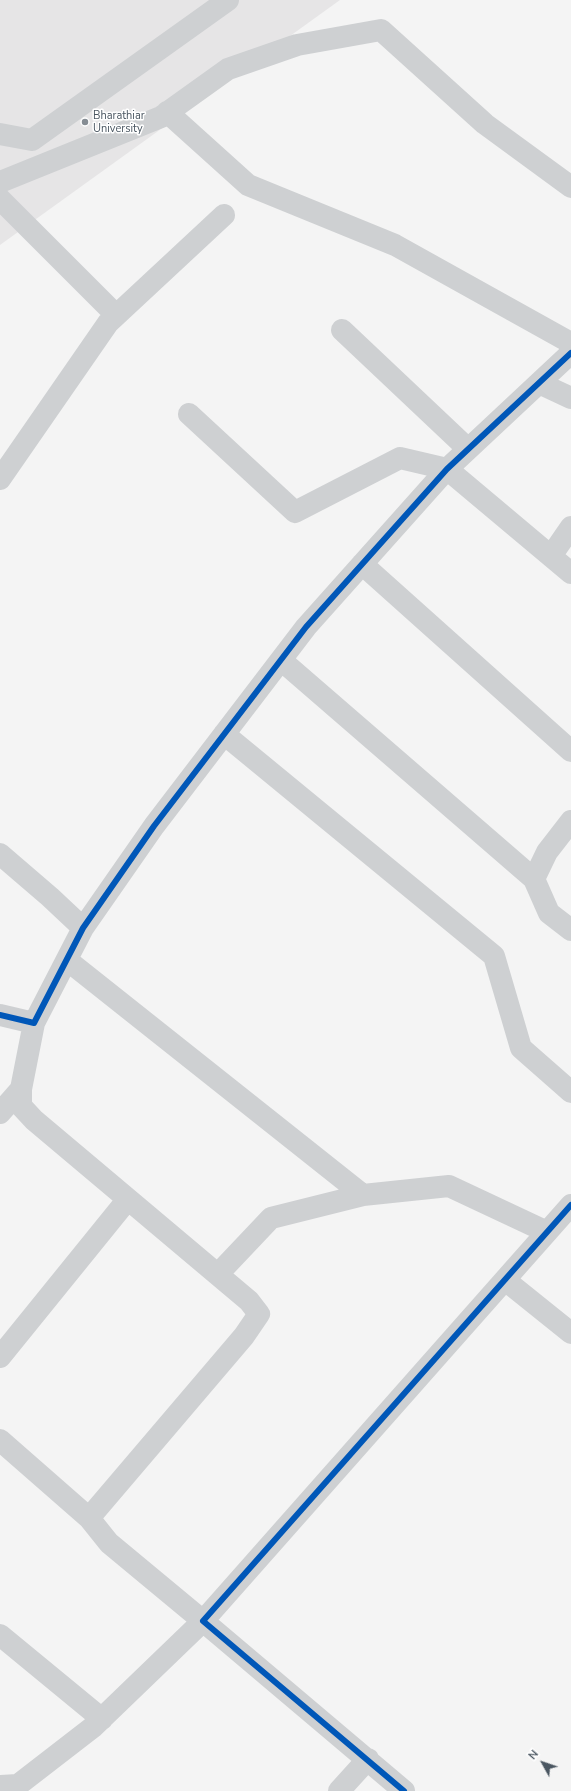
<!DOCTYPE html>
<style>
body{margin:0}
#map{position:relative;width:571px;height:1791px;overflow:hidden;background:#f4f4f4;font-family:"Nunito Sans",sans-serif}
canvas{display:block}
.north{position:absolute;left:523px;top:1743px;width:40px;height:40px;-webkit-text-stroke:3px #fff;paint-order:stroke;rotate:310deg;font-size:11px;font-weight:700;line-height:16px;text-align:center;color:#4a5661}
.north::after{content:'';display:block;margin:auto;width:14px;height:18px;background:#4a5661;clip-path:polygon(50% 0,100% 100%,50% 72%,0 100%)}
</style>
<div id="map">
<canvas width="571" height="1791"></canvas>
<div class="north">N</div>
</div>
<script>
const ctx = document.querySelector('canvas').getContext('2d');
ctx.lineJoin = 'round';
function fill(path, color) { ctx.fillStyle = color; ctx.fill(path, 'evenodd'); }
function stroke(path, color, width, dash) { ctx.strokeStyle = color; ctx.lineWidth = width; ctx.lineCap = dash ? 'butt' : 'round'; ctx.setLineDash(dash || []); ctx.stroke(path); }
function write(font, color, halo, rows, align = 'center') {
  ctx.font = font + ' "Nunito Sans",sans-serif'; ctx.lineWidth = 3; ctx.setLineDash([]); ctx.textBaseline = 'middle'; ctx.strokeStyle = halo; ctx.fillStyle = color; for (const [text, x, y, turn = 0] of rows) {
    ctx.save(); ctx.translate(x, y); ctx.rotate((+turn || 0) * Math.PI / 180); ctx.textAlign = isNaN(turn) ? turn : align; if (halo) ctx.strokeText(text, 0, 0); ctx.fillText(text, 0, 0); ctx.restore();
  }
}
const education = new Path2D(`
 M0 0H340L0 245Z`);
const minor = new Path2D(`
 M167 112 248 185 395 245 571 343
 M0 134 32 140 228 0
 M0 182 161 117 228 69 297 45 381 30 485 124 571 187
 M0 199 116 315
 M342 330 468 449
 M539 383 571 398
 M189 414 295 512 400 458 447 469 571 573
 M0 479 108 323 224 215
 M551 556 571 527
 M362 564 571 751
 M281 660 534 879
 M224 734 494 956 521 1048 571 1092
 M571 821 547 852 534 879 549 913 571 930
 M0 854 50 897 83 928
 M67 960 363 1195
 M0 1015 34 1023 83 928 154 826 306 627 447 469 571 353
 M34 1023 21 1089V1106L34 1120 249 1301 259 1314 244 1336 89 1518
 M0 1113 21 1089
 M218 1274 271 1218 363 1195 449 1186 547 1232
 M505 1280 571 1333
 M0 1357 128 1199
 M0 1440 89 1518 109 1543 203 1621 93 1727 18 1785 0 1786
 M0 1635 102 1719
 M339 1791 368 1759
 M404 1791 203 1621 571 1205`);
const cycleway = new Path2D(`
 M0 1015 34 1023 83 928 154 826 306 627 447 469 571 353
 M404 1791 203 1621 571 1205`);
const markers = [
 [85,122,4,"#868d94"]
];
const poiNames = [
 ["Bharathiar",93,116],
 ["University",93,129]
];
fill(education, '#e6e5e6');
stroke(minor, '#ced0d2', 22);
stroke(cycleway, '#0057b8', 6);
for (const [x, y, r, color] of markers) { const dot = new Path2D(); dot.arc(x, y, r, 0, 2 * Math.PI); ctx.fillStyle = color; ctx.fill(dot); stroke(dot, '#fff', 1.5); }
write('11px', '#4a5661', '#fff', poiNames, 'left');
</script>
